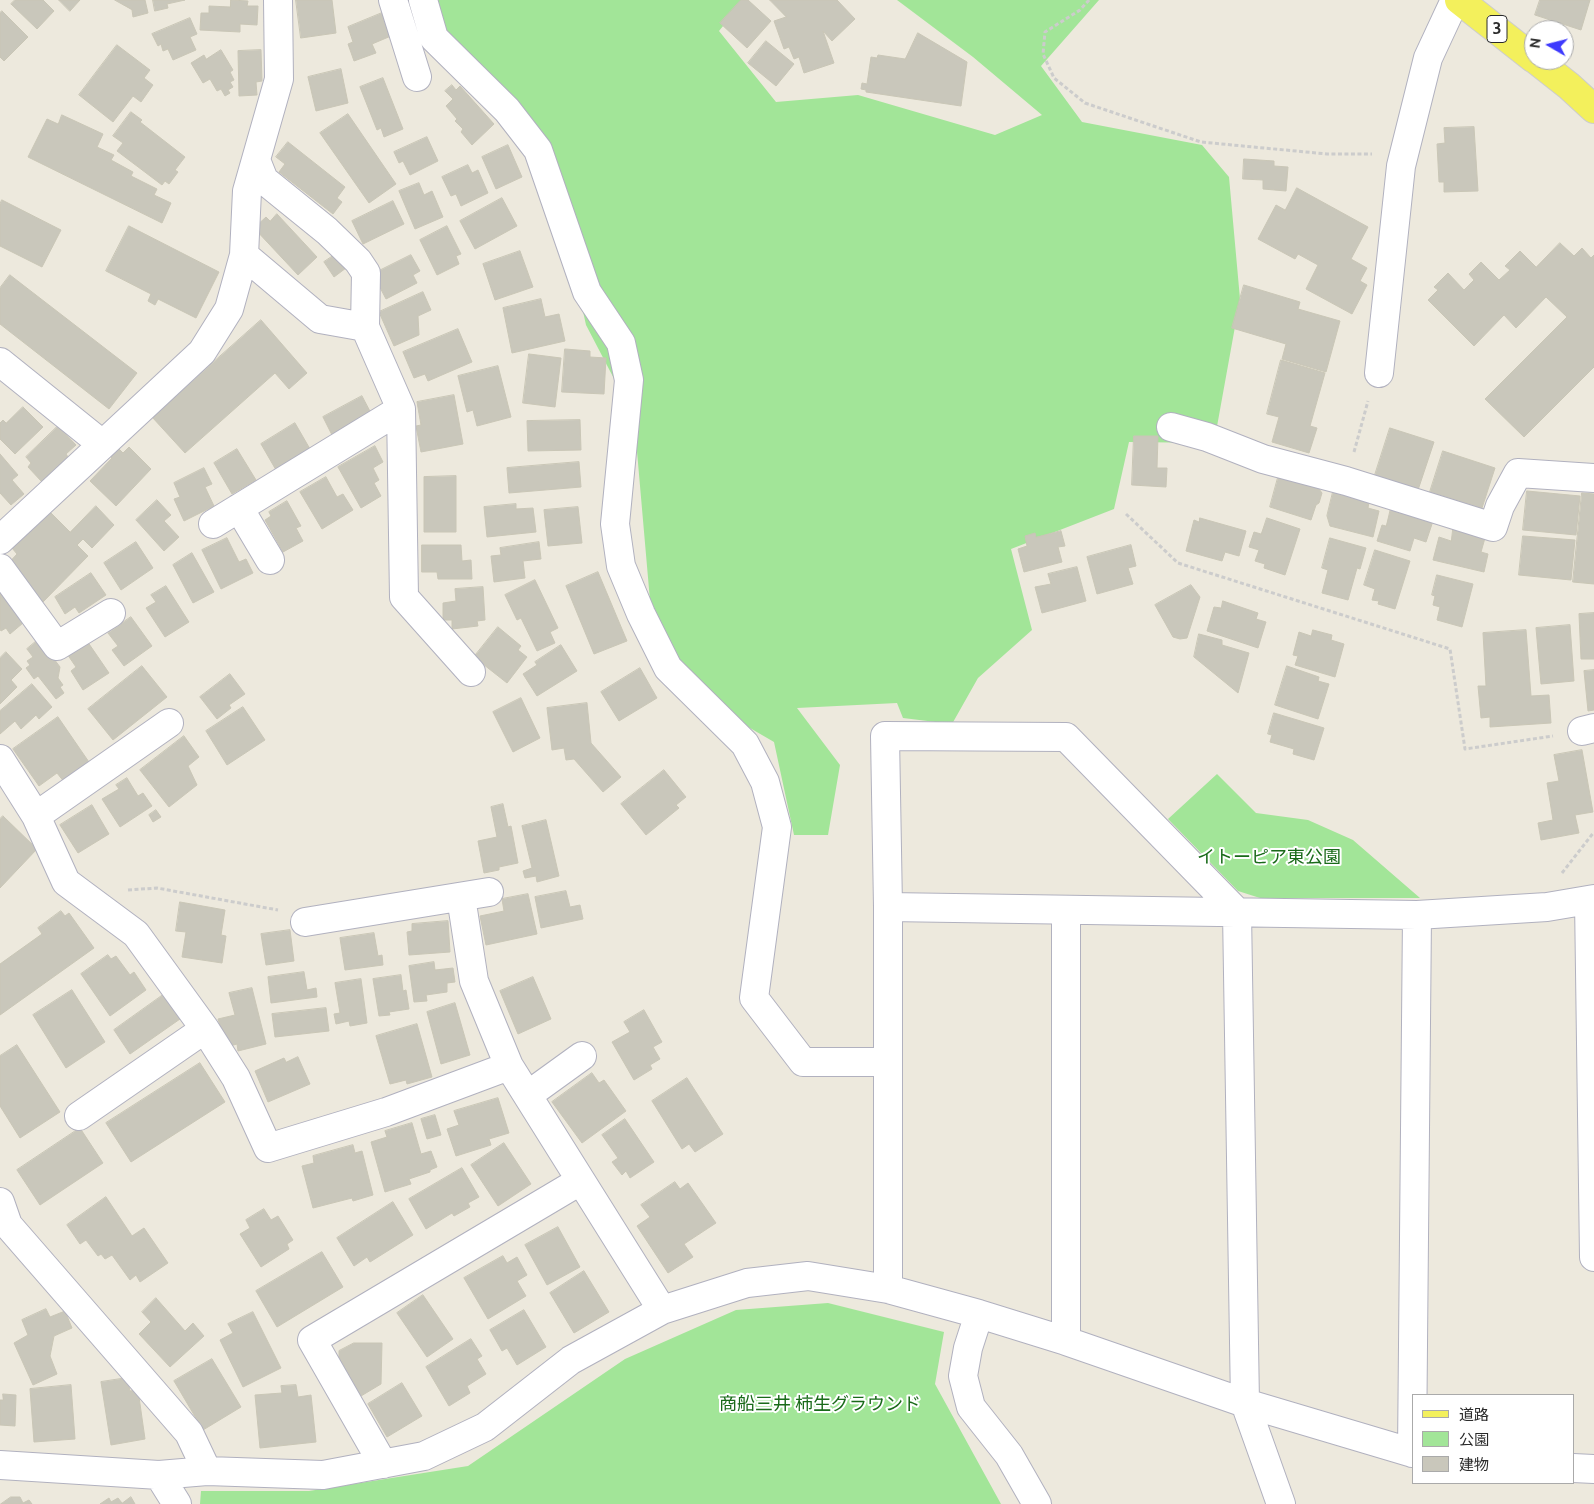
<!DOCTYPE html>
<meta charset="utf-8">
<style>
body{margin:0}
#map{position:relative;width:1594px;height:1504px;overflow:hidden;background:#ede9dd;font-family:Ubuntu,"Noto Sans JP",sans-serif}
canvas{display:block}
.legend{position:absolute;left:1412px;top:1394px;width:162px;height:90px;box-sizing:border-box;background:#fff;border:1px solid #aaa;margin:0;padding:6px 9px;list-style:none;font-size:15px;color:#2b2b2b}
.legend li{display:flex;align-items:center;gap:10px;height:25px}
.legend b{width:25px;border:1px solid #aaa}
.north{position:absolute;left:1524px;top:20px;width:50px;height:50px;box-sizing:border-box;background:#fff;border:1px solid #aaa;border-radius:50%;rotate:278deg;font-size:14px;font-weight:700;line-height:20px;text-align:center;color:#2b2b2b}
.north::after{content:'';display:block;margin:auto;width:18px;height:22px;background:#3e3afd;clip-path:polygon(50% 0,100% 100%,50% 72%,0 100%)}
</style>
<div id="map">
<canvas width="1594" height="1504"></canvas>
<ul class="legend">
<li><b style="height:6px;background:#f3f05c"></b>道路</li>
<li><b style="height:14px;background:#a2e598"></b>公園</li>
<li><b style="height:14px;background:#c9c7bb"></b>建物</li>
</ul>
<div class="north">N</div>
</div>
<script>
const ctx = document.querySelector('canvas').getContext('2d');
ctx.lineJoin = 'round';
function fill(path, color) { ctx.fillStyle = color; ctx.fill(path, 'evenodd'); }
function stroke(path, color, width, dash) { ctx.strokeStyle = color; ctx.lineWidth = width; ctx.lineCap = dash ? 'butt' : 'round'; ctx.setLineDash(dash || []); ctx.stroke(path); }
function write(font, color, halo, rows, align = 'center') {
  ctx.font = font + ' Ubuntu,"Noto Sans JP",sans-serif'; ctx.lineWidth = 4; ctx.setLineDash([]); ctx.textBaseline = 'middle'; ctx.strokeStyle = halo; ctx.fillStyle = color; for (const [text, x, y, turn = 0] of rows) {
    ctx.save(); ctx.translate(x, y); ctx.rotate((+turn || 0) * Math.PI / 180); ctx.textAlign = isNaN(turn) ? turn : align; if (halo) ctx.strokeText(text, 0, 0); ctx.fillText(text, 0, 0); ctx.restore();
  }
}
const green = new Path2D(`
 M414 0H744L719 31 776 102 858 95 995 135 1042 115 973 57 897 0H1099L1041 66 1082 122 1202 145 1229 177 1240 299 1214 443 1129 442 1114 509 1011 549 1032 630 978 678 952 724 903 718 897 703 797 708 840 765 828 835H794L774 742 695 696 651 612 634 417 586 325 546 144Z
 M1217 774 1256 813 1308 820 1353 840 1420 898H1260L1238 891 1168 819Z
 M828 1303 944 1332 935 1384 1001 1504H200L201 1491H309L468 1466 625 1359 736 1310Z`);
const building = new Path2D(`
 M15 0H43L54 11 37 29 11 4Z
 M59 0H80L70 11Z
 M115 0H145L148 13 133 17 132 10Z
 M153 0H185L167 4 168 8 155 11Z
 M231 0 248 1 247 6H258L257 25 240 24V32L200 30 201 13H209V6L230 7Z
 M296 0H332L336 33 301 38Z
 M741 0H748L771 21 747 48 720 23Z
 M770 0H837L855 19 832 41 823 31 834 63 804 73 799 57 794 59 789 47 784 49 774 21 786 17Z
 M1540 0H1590L1581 30 1535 15Z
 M2 11 28 37 4 61 0 57V13Z
 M382 13 391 36 372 44 376 53 354 61 348 44 353 42 348 27Z
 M190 18 197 34 190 37 196 50 173 60 168 49 163 51 161 44 158 46 152 34Z
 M918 33 967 62 961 106 866 92V90L861 89 862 83 867 84 871 57 877 58 878 55 905 59Z
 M766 41 794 64 776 86 748 63Z
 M117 45 150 70 144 78 153 85 141 102 133 96 113 122 79 95Z
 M221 50 233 70 230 72 234 80 230 82 233 87 228 90 230 93 225 96 221 89 217 91 210 79 203 83 191 63 204 55 206 59Z
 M261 50 262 81 256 82 257 95 239 96 238 51Z
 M341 69 348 103 316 111 308 77Z
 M383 78 403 129 384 137 381 128 377 130 360 87Z
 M452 85 456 90 460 86 494 124 472 145 461 132 463 129 455 121 457 119 446 106 453 99 445 91Z
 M131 112 142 120 140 122 185 157 175 170 178 172 169 184 165 181 162 185 117 151 123 143 113 136Z
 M348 114 396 184 369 203 320 133Z
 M62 115 103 134 97 147 114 155 111 160 133 172 131 176 157 189 154 195 171 203 162 223 28 157 47 119 58 124Z
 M1474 127 1478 191 1444 192V182H1439L1437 144 1445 143 1444 128Z
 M427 137 438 161 410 175 403 161 399 163 394 152Z
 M288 142 345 187 337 198 342 202 333 214 279 172 285 164 276 157Z
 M508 145 522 177 496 189 482 157Z
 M1244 159 1274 161V166L1288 167 1286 191 1263 189V180L1243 179Z
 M468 165 472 173 478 170 488 193 461 206 456 194 451 196 442 177Z
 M419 183 424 195 432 191 443 217 415 229 399 191Z
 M1297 188 1368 227 1351 259 1367 268 1360 281 1367 285 1352 314 1306 289 1318 265 1298 254 1295 259 1258 239 1276 205 1285 210Z
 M502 198 517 226 475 249 460 221Z
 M2 200 61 230 42 267 0 246V204Z
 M393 201 404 224 363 244 352 221Z
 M277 214 317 257 298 275 254 228 266 217 270 221Z
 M129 226 219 272 196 318 158 299 155 305 148 301 151 294 106 271Z
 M447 226 461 254 456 256 459 264 437 275 420 240Z
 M1560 243 1574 256 1582 248 1591 258 1594 255V367L1524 437 1485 399 1567 317 1546 297 1516 328 1504 315 1474 346 1428 300 1438 290 1434 287 1448 273 1464 290 1474 280 1469 274 1481 262 1499 280 1510 270 1505 266 1520 251 1536 267Z
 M520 251 533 287 495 300 483 264Z
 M336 254 346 268 334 277 324 262Z
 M411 255 420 271 413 275 417 283 386 299 373 274Z
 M10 275 137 373 109 409 0 324V288Z
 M1244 285 1300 302 1298 309 1340 321 1326 372 1282 359 1286 344 1232 328Z
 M423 292 431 310 418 316 419 335 394 346 379 312Z
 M541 299 545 317 559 314 565 341 512 353 503 308Z
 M261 320 307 373 289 389 275 373 185 453 152 417Z
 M458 329 472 362 428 381 425 374 414 378 403 352Z
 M565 349 590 351V357L606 358 604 394 562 392Z
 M529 354 561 358 555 407 523 403Z
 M1281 360 1325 373 1310 426 1317 428 1309 453 1272 442 1279 417 1267 414Z
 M498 366 511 417 477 426 473 410 467 412 458 376Z
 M454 395 463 444 421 452 416 426 421 425 417 402Z
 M362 396 373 417 334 439 323 417Z
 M23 407 43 427 15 454 0 439V423L3 420 6 423Z
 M580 420 581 450 528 451 527 421Z
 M295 423 310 449 276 470 261 444Z
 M58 426 76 445 66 454 68 457 42 482 28 467 31 463 26 457Z
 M1390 428 1434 442 1418 490 1375 475Z
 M1134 436H1158L1157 468H1167L1166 487 1132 485Z
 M375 446 383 462 373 468 379 480 374 483 381 496 361 508 338 467Z
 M117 447 123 453 129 447 151 469 116 506 90 481 112 458 110 456Z
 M237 449 256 480 232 494 214 463Z
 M1443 451 1495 468 1482 508 1430 492Z
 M0 454 18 475 12 480 24 494 11 505 0 493Z
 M579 462 581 487 509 493 507 468Z
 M204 468 212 484 205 487 214 506 184 521 174 499 180 497 174 483Z
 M1279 474 1316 485 1322 493 1319 503 1316 505 1311 520 1270 507Z
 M456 476V532H424V477Z
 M326 477 337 497 343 494 353 510 322 529 300 492Z
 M1527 491 1580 496 1576 535 1523 530Z
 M1333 492 1369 502 1368 508 1379 511 1373 537 1330 526 1327 516Z
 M1582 493 1594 494V584L1573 582Z
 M157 500 171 515 164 521 179 537 164 551 136 520Z
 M287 501 301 526 296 528 303 541 283 552 265 520 271 516 269 512Z
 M516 504V509L533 508 536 532 487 537 484 507Z
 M96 506 114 525 92 548 83 539 77 545 88 556 43 602 6 566 17 554 12 548 49 511 70 532Z
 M578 507 582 543 548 546 544 510Z
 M1391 508 1433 521 1426 542 1414 538 1410 551 1377 541 1382 525 1386 526Z
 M1200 518 1246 531 1239 556 1225 552 1222 561 1186 551 1194 520 1199 522Z
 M1267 518 1300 529 1285 575 1264 568 1265 564 1255 561 1259 550 1249 547 1254 532 1261 534Z
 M1453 530 1485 538 1481 552 1488 554 1484 572 1433 560 1439 537 1451 541Z
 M1061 531 1065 546 1058 547 1062 562 1024 572 1018 549 1027 546 1025 536 1035 533 1036 537Z
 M1523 536 1575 540 1571 580 1519 575Z
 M227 538 239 562 246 559 253 573 221 589 202 550Z
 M1330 538 1366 548 1360 569 1357 568 1348 600 1322 593 1328 570 1322 568Z
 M136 542 153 568 121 590 104 563Z
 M539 542 541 559 523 561 525 578 494 582 491 556 501 555 500 548Z
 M422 545H461L462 561 471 560 472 579H438L437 572H422Z
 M1131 545 1136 566 1128 568 1133 584 1097 594 1087 557Z
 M1375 550 1410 561 1395 609 1378 604 1379 601 1372 600 1375 589 1364 585Z
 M192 553 214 592 193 603 173 565Z
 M1077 567 1086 601 1042 613 1035 587 1051 584 1048 574Z
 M598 572 627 641 594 654 566 586Z
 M91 573 106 595 79 613 75 607 65 614 55 597Z
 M1437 575 1473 584 1462 627 1437 620 1440 607 1433 605 1435 596 1432 595Z
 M535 580 558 628 550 632 555 643 537 651 521 618 517 620 505 595Z
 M1191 585 1200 597 1187 638 1180 639 1173 637 1155 605Z
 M166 586 189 622 165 637 146 608 156 602 151 595Z
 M483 587 485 620 477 621 478 626 452 629V620H443V603L456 601 455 589Z
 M2 590 21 614 18 616 23 623 10 634 6 628 1 631 0 629V592Z
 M1223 601 1258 613 1256 619 1266 622 1258 648 1207 631 1214 607 1221 608Z
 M1594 613V659H1581L1579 614Z
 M131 617 152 646 124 666 112 650 118 646 108 633Z
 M1570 625 1574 681 1541 684 1536 628Z
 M498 627 521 646 518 650 527 657 507 683 474 657Z
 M1313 630 1332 635 1331 640 1344 644 1335 677 1295 665 1298 656 1293 655 1299 632 1311 636Z
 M1526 630 1531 696 1549 695 1551 723 1490 727V717L1481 718 1478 686H1486L1483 633Z
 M1199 634 1222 640V645L1249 653 1238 693 1194 657Z
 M85 638 109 673 83 690 71 671 76 667 65 651Z
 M39 639 60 667 58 678 63 685 60 687 64 693 56 699 38 676 34 679 26 668 30 665 27 661 33 657 27 649Z
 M561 645 577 671 537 696 523 674 537 665 535 662Z
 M6 652 22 669 11 680 17 687 0 704V658Z
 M142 666 167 697 113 740 88 709Z
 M1287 666 1319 677 1318 681 1329 684 1318 719 1275 705Z
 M640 668 657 698 619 721 601 692Z
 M1594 670V710L1588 711 1584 671Z
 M230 674 245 694 229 705 231 708 217 719 200 697Z
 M32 684 52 707 39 719 36 715 21 729 15 721 0 734V711Z
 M521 698 540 738 513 752 493 712Z
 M587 703 591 743 621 777 603 792 574 759 566 760 564 748 552 750 547 708Z
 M243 707 265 740 227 765 206 731Z
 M1274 713 1324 728 1314 760 1293 754 1294 749 1270 742 1272 735 1268 734Z
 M58 717 91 765 65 783 57 773 39 786 13 749Z
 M184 736 199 757 188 766 197 785 169 807 140 770Z
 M1582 750 1593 812 1575 815 1579 833 1541 840 1538 823 1553 820 1547 783 1559 781 1554 755Z
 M664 770 686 797 676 805 679 808 646 835 621 804Z
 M127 778 138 796 143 793 152 806 120 827 102 799 119 789 116 785Z
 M503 804 508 827 511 826 518 863 499 867V870L484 873 478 841 497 837 491 807Z
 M92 805 109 834 78 853 60 825Z
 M156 810 161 817 153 822 149 815Z
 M3 816 37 849 0 888V819Z
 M546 820 559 876 537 882 536 876 525 878 523 871 532 868 522 826Z
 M566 891 570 907 580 905 583 919 541 928 535 897Z
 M528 894 537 934 486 945 480 916 504 911 502 899Z
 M180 902 225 910 221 935 226 936 222 963 182 957 186 932 176 931Z
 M61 911 65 916 69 913 94 948 0 1015V964L42 934 38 928Z
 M448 921 450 952 409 955 407 932 412 931V924Z
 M290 930 294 961 266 965 261 934Z
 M374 933 378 956 382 955 383 965 345 970 340 938Z
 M108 955 111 959 116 956 130 975 134 972 146 990 110 1016 81 974Z
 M434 962 435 970 453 968 455 982 447 983V992L426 995 427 1001 414 1002 409 966Z
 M304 972 307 990 316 988 317 997 271 1003 268 977Z
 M401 975 403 991 406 990 409 1009 389 1012 390 1015 379 1016 373 979Z
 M533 977 551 1019 518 1034 500 991Z
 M361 979 367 1023 350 1026 349 1021 336 1024 334 1014 340 1013 335 983Z
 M252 988 266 1044 238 1051 237 1044 230 1046 228 1038 224 1039 218 1019 235 1015 229 993Z
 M72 990 105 1042 66 1068 33 1015Z
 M163 995 180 1019 130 1054 114 1030Z
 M455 1003 470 1055 441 1064 427 1012Z
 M326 1008 329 1031 275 1037 272 1014Z
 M644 1010 662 1042 653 1047 660 1059 650 1065 652 1069 634 1080 612 1042 630 1032 624 1022Z
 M417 1024 432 1077 407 1084 406 1080 390 1084 376 1036Z
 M17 1045 60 1112 20 1138 0 1106V1056Z
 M298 1057 310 1084 268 1102 255 1071 284 1058 286 1062Z
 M200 1063 225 1102 131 1162 106 1123Z
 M592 1073 599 1083 604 1080 626 1111 582 1143 552 1102Z
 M687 1078 723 1134 695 1152 689 1144 682 1149 652 1101Z
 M498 1098 509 1133 489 1139 491 1145 456 1156 447 1129 459 1125 454 1111Z
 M435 1115 441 1135 427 1139 421 1119Z
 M625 1119 654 1162 630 1178 626 1171 622 1175 612 1162 618 1158 602 1135Z
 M412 1123 421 1154 431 1151 437 1167 430 1170V1172L409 1179 411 1184 385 1192 371 1142 387 1137 385 1131Z
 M80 1128 103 1163 40 1205 17 1170Z
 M504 1143 531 1184 498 1206 471 1165Z
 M353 1145 355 1153 362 1151 373 1195 353 1201 352 1198 313 1208 302 1166 314 1163 313 1156Z
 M462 1168 479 1197 468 1203 470 1207 454 1216 452 1213 426 1229 409 1199Z
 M675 1182 680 1189 688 1183 716 1223 684 1244 693 1257 668 1273 637 1226 650 1217 641 1205Z
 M106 1197 132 1236 144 1228 168 1263 140 1282 136 1275 130 1280 112 1255 105 1259 101 1254 98 1256 86 1240 80 1244 67 1225Z
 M393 1202 413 1235 370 1262 367 1257 354 1266 337 1238Z
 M264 1209 271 1220 278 1216 293 1240 287 1244 289 1249 261 1267 240 1234 250 1228 246 1220Z
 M558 1227 580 1267 547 1285 525 1245Z
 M322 1252 343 1287 277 1327 256 1291Z
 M503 1256 507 1263 517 1257 527 1275 517 1281 526 1296 488 1319 464 1278Z
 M584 1271 609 1312 574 1333 550 1293Z
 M423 1295 453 1339 427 1357 397 1313Z
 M156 1298 185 1331 193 1323 204 1336 170 1367 139 1334 151 1322 142 1312Z
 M46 1309 50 1317 65 1311 72 1328 54 1336 50 1356 57 1374 33 1385 14 1343 28 1335 22 1320Z
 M524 1310 546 1347 517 1365 507 1348 502 1351 490 1330Z
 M253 1312 281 1368 243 1387 220 1340 233 1333 228 1324Z
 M471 1339 482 1356 477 1359 486 1374 467 1386 470 1393 449 1406 426 1367Z
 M354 1343H382L381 1384 361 1396 339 1357V1351Z
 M212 1359 241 1407 203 1430 174 1381Z
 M127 1378 130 1391 138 1390 145 1439 111 1445 101 1382Z
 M402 1383 422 1416 387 1437 368 1404Z
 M71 1385 75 1439 34 1442 30 1389Z
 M296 1385 298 1397 311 1395 316 1442 260 1448 255 1395 282 1393 281 1386Z
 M3 1394 16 1395 15 1426 0 1425V1400H3Z
 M11 1497H20L23 1503 29 1500 32 1504H1Z
 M131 1497 135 1504H100L109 1498 111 1502 118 1498 122 1503Z`);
const path = new Path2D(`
 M1089 0 1080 10 1045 32 1043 54 1054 78 1085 103 1201 142 1327 154H1372
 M1354 452 1368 401
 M1126 514 1178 563 1450 649 1465 749 1553 736
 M1562 873 1594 832
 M128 890 157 888 278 910`);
const minor = new Path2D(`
 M393 0 417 77
 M423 0 434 38 507 110 538 150 587 292 621 343 629 380 615 524 621 566 641 614 668 668 745 744 765 782 777 827 754 998 803 1062H888
 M256 160 264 180 327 231 358 261 366 273 365 327
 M244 255 320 319 365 327 401 409 404 597 471 672
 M0 362 102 444
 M1379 373 1401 166 1428 58 1455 0
 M1171 427 1207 437 1263 459 1346 481 1493 527 1500 506 1518 473 1594 478
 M239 508 270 560
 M213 524 401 409
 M0 540 202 352 229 309 244 255 247 191 279 79 278 0
 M0 568 57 646 111 613
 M1582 731 1594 728
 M0 759 36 816 66 882 136 934 205 1029 236 1078 268 1148 386 1112 509 1066 662 1310
 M36 816 169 723
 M461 897 474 981 509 1066
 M1589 900 1594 1257
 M888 907 1417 915 1547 907 1594 899
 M305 922 489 892
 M528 1095 582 1056
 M79 1116 205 1029
 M0 1202 8 1225 189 1433 207 1471
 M888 1289V907L885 736 1066 737 1237 912 1245 1403 1281 1504
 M979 1314 968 1348 963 1376 971 1407 1009 1455 1037 1504
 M1066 1341V910
 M1412 1453 1417 915
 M383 1464 312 1340 580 1181
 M0 1465 159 1475 207 1471 323 1475 424 1456 485 1427 571 1360 662 1310 747 1283 808 1276 888 1289 979 1314 1066 1341 1245 1403 1413 1453
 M1573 1468 1594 1469
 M159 1475 177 1504`);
const major = new Path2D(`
 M1459 0 1534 59
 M1536 60 1569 86 1594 109`);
const shields = [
 [1497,29,20]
];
const shieldNames = [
 ["3",1497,29]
];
const parkNames = [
 ["イトーピア東公園",1269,857],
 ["商船三井 柿生グラウンド",820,1404]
];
fill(green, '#a2e598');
fill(building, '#c9c7bb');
stroke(building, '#c9c6b6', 1);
stroke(minor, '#b1b1bf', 30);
stroke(major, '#ccc', 30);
stroke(path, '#ccc', 3, [4, 2.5]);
stroke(minor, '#fff', 28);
stroke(major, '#f3f05c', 28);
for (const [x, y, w] of shields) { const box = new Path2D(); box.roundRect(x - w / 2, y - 13.5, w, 27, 4); ctx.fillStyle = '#fff'; ctx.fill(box); stroke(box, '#2b2b2b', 1); }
write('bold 16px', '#2b2b2b', null, shieldNames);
write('18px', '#196a19', '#fff', parkNames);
</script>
